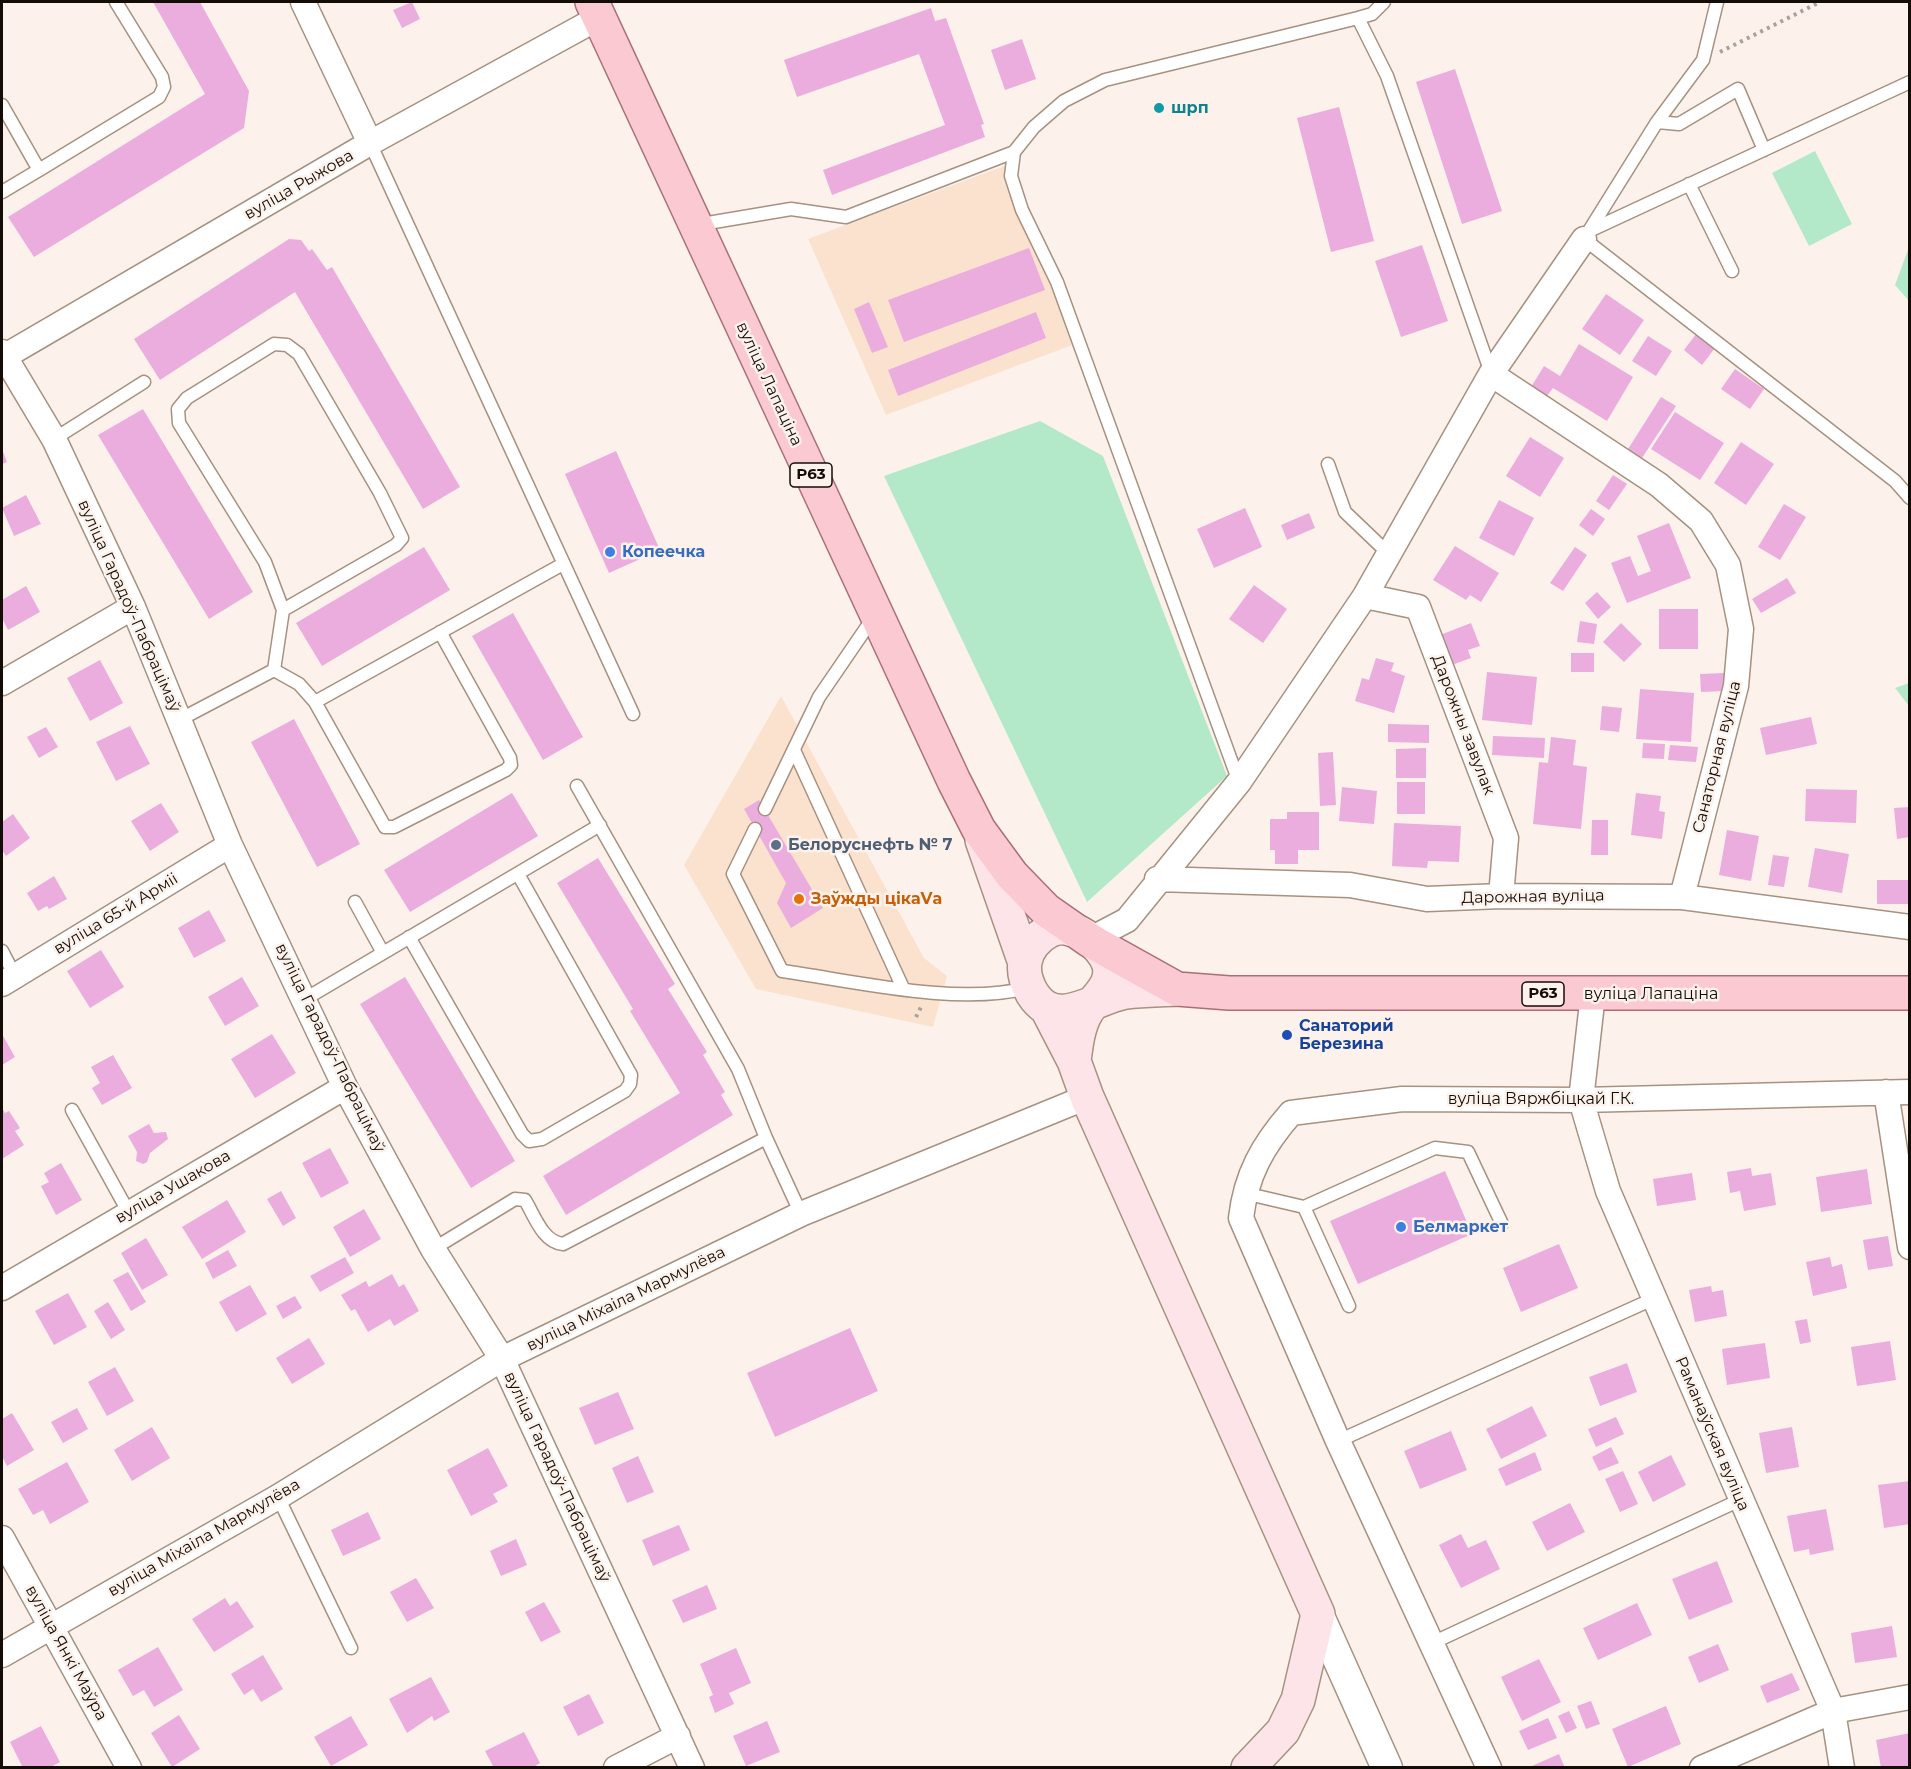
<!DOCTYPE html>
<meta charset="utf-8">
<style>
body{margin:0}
#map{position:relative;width:1911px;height:1769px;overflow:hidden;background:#fcf2eb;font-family:Montserrat,sans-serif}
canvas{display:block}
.frame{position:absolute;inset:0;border:3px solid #140c06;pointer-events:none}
</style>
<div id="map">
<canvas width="1911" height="1769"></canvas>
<div class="frame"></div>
</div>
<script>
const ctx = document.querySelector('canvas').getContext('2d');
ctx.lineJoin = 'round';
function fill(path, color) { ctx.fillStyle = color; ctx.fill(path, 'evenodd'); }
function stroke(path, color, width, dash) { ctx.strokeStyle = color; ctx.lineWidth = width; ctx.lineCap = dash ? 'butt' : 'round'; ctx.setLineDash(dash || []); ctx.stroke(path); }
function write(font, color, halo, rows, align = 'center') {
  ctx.font = font + ' Montserrat,sans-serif'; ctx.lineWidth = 5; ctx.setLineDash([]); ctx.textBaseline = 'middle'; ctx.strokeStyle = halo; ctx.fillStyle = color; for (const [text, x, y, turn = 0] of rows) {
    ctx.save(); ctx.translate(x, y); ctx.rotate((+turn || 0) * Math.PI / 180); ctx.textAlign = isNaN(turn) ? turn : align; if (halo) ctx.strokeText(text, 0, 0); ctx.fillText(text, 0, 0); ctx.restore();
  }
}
const built = new Path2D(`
 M1007 165 1075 344 886 415 808 239Z
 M781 696 924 958 947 976 933 1027 756 989 684 865Z`);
const green = new Path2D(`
 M1815 151 1852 224 1809 246 1772 173Z
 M1909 247 1910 301H1909L1895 285Z
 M1040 421 1103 456 1227 776 1087 902 884 476Z
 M1909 683H1910L1909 706 1895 688Z`);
const building = new Path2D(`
 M153 2H200L249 91 244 128 34 257 8 217 205 94Z
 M412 2 420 19 402 28 393 10Z
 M931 8 935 21 946 18 984 124 981 125 985 137 832 195 823 170 945 125 919 54 797 97 784 60Z
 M1022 39 1036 79 1005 90 991 50Z
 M1455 69 1502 211 1462 224 1416 82Z
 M1162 104 1164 110 1155 112 1154 106Z
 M1339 107 1374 241 1331 252 1297 118Z
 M289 239 301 240 309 251 312 249 327 270 332 267 460 487 423 509 295 292 160 380 134 339Z
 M1422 245 1448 321 1401 337 1375 261Z
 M1029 248 1045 290 904 342 888 300Z
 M1606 294 1644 320 1620 355 1582 329Z
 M869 302 888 347 872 353 854 309Z
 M1036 312 1046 338 898 396 888 370Z
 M1696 334 1715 348 1702 365 1684 350Z
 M1648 336 1672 351 1656 376 1632 361Z
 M1579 344 1633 377 1607 421 1553 388 1547 396 1531 387 1544 366 1560 376Z
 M1735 369 1764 389 1750 409 1721 389Z
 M1661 397 1676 406 1642 458 1628 449Z
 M143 409 253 592 209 619 98 435Z
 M1675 412 1724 443 1700 480 1651 449Z
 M1530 437 1564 458 1540 497 1506 476Z
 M1741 442 1774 464 1746 505 1714 483Z
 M2 449 7 462 2 464Z
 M616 451 660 550 609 573 565 474Z
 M1613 475 1627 484 1609 510 1596 501Z
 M26 495 41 524 14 536 2 508Z
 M1499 500 1534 518 1514 556 1479 538Z
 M1784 504 1806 517 1780 560 1758 547Z
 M1245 508 1262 547 1214 568 1197 529Z
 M1591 509 1605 519 1593 536 1579 525Z
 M1309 513 1315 528 1287 540 1281 525Z
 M1669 523 1691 578 1627 603 1611 563 1630 556 1638 576 1651 571 1637 536Z
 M1455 546 1499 573 1481 602 1470 595 1466 600 1433 580Z
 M424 547 450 590 322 666 296 623Z
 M1575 547 1587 555 1563 591 1550 583Z
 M1787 578 1796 593 1761 613 1752 599Z
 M1254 585 1287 609 1263 643 1229 619Z
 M26 586 40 612 8 630 2 618V600Z
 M1597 592 1611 607 1598 619 1585 603Z
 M1659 609H1698V649H1659Z
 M513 613 583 737 543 760 472 636Z
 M1580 621 1597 624 1594 644 1577 642Z
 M1471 623 1480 646 1468 650 1471 658 1452 665 1440 635Z
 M1621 623 1642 644 1624 662 1603 642Z
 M1571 653H1594V672H1571Z
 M1376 658 1394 663 1391 671 1405 676 1394 713 1355 701 1362 678 1369 680Z
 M100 660 123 703 90 721 67 678Z
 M1487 672 1537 677 1532 725 1482 720Z
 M1725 673 1726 691 1701 692 1700 674Z
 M1640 689 1694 693 1691 742 1636 739Z
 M1602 706 1622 708 1619 732 1600 730Z
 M1811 717 1817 744 1766 755 1760 728Z
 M294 719 360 844 317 867 251 742Z
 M1388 724 1429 725V743L1388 742Z
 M130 726 150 764 116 781 96 742Z
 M46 727 58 747 39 758 27 737Z
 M1493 736 1545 738 1544 758 1492 755Z
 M1551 737 1576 740 1573 765 1587 767 1581 829 1533 824 1539 762 1548 763Z
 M1643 743 1665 744 1664 759 1642 758Z
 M1670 745 1698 747 1696 762 1668 760Z
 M1426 748V778H1396V749Z
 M1333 752 1336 805 1320 806 1318 753Z
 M1397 782H1425V814H1397Z
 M1342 787 1377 791 1374 824 1339 821Z
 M1806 789 1857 790 1856 823 1805 821Z
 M512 793 538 836 410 912 384 870Z
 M1636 793 1661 796 1659 811 1665 812 1662 839 1631 835Z
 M759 800 823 908 791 928 777 903 786 883 744 809Z
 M161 803 179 832 150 851 131 821Z
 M1910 807V837L1897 839 1894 808Z
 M1287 812H1319V850H1298V864H1275V850H1270V819H1287Z
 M13 814 30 838 6 856 2 850V822Z
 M1592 820H1608V855H1591Z
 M1394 823 1461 826 1459 862 1428 861 1427 868 1392 866Z
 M1727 830 1759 836 1751 881 1719 875Z
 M1815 848 1849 854 1842 893 1808 887Z
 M1773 855 1789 857 1784 887 1768 885Z
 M598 858 675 984 668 989 707 1052 703 1055 725 1092 721 1095 733 1115 566 1215 543 1176 680 1093 630 1011 633 1009 557 883Z
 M54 876 67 899 49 909 47 906 38 911 27 893Z
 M1877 880H1910V904H1877Z
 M209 910 226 941 194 958 178 928Z
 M101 950 124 987 90 1008 67 971Z
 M242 977 259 1006 225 1026 208 997Z
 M405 977 515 1161 471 1188 360 1004Z
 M2 1034 15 1057 2 1065Z
 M272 1034 296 1073 255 1098 231 1059Z
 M113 1055 132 1088 102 1105 92 1088 100 1083 91 1067Z
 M2 1108 5 1113 9 1111 20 1128 15 1131 24 1145 2 1159Z
 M149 1124 154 1133 166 1132 168 1139 150 1153 147 1162 143 1164 136 1161 137 1152 128 1136Z
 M330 1148 349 1183 321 1198 302 1163Z
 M61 1163 82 1200 56 1215 41 1186 49 1182 44 1173Z
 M1751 1168 1752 1176 1771 1173 1776 1205 1744 1211 1740 1191 1730 1193 1727 1172Z
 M1867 1169 1872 1204 1821 1212 1816 1177Z
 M1445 1171 1472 1234 1358 1284 1330 1221Z
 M1692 1173 1696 1200 1657 1206 1653 1179Z
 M281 1191 296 1218 283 1226 267 1199Z
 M227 1200 246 1232 202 1259 182 1227Z
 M364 1209 381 1239 350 1257 333 1227Z
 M1888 1236 1893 1266 1868 1270 1863 1240Z
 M146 1238 168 1275 142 1290 121 1253Z
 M1559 1244 1578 1288 1521 1312 1503 1268Z
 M228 1250 237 1266 213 1279 205 1263Z
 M345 1257 354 1273 320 1292 310 1276Z
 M1830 1257 1832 1267 1842 1264 1847 1288 1813 1296 1806 1262Z
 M128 1272 146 1302 131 1311 113 1280Z
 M392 1274 399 1287 404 1284 419 1311 394 1326 390 1319 368 1332 355 1309 351 1311 341 1295 366 1281 369 1287Z
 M250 1285 267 1314 236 1332 219 1302Z
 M1711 1286 1712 1292 1723 1290 1727 1316 1695 1322 1689 1290Z
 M68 1293 87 1327 54 1345 35 1311Z
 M295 1296 302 1308 283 1319 276 1306Z
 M108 1302 125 1330 111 1339 94 1311Z
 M1807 1319 1811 1342 1800 1344 1795 1321Z
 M850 1328 878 1391 775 1437 747 1373Z
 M309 1338 325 1364 292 1384 276 1358Z
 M1890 1341 1896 1380 1857 1386 1851 1347Z
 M1765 1343 1770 1378 1727 1385 1722 1349Z
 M1627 1363 1637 1392 1600 1406 1589 1377Z
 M115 1367 134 1401 107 1416 88 1382Z
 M618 1392 634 1429 595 1445 579 1408Z
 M1532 1406 1547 1436 1501 1459 1486 1429Z
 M77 1408 88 1429 63 1443 51 1422Z
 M12 1413 34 1450 7 1466 2 1456V1419Z
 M1616 1417 1624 1434 1596 1447 1588 1429Z
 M152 1427 170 1458 132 1481 114 1450Z
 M1792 1427 1799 1467 1766 1473 1759 1433Z
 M1451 1431 1467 1470 1420 1489 1404 1451Z
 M1611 1447 1619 1463 1599 1471 1592 1457Z
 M488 1448 508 1486 493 1494 498 1502 471 1516 447 1470Z
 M1535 1452 1542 1470 1506 1486 1498 1469Z
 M1671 1455 1686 1485 1653 1502 1638 1472Z
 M638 1456 654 1492 627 1503 612 1468Z
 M67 1462 89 1502 50 1524 43 1510 33 1515 18 1489Z
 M1623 1471 1638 1504 1620 1512 1605 1479Z
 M1910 1481V1524L1884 1528 1878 1485Z
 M1570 1503 1585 1532 1547 1551 1532 1522Z
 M1826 1509 1834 1550 1810 1555 1809 1549 1794 1552 1787 1516Z
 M368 1512 381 1539 343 1556 331 1530Z
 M679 1525 690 1550 653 1566 642 1540Z
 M1461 1534 1468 1548 1486 1540 1500 1569 1461 1588 1439 1545Z
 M516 1539 527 1565 501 1576 490 1551Z
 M1717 1561 1733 1602 1689 1620 1672 1579Z
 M416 1578 434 1608 407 1622 390 1592Z
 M707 1585 717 1609 683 1623 672 1600Z
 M225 1598 230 1606 237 1601 254 1627 214 1652 192 1619Z
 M544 1602 561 1632 541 1642 525 1612Z
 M1637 1603 1652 1635 1598 1660 1583 1628Z
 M1892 1626 1897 1657 1855 1663 1851 1633Z
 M1718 1644 1729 1670 1699 1683 1688 1657Z
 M158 1647 183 1690 154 1707 144 1690 133 1696 118 1670Z
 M736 1648 751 1683 729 1693 734 1704 715 1713 709 1697 713 1695 700 1664Z
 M263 1655 283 1689 261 1702 253 1689 244 1695 231 1674Z
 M1539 1659 1561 1702 1522 1721 1501 1677Z
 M1792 1673 1800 1690 1767 1703 1760 1686Z
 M431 1677 450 1712 434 1721 432 1716 407 1733 389 1699Z
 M589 1694 604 1723 578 1736 563 1707Z
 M1591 1701 1600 1724 1586 1729 1577 1706Z
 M1666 1706 1681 1744 1628 1767 1612 1729Z
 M1569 1711 1577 1728 1566 1733 1558 1716Z
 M179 1715 200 1749 172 1767 151 1733Z
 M351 1716 368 1745 331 1766 314 1737Z
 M1548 1718 1557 1738 1528 1750 1519 1731Z
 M767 1721 780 1752 746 1766 733 1736Z
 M41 1726 60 1762 49 1768H23L10 1742Z
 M524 1732 540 1763 532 1768H494L485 1751Z
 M1910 1733V1768H1881L1876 1740Z
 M1559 1754 1565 1768H1533L1532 1766Z`);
const path = new Path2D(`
 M1720 52 1820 2
 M916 1017 921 1007`);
const service = new Path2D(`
 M1717 2 1703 60 1657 122 1584 239 1895 481 1910 498
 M1358 18 1387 76 1491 373
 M2 105 39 170 2 192
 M1657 122 1679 124 1738 89 1764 150
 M370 143 633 714
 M1014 152 1011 176 1022 210 1057 282 1239 782
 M39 170 159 97 164 87 162 77 116 2
 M1689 184 1732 271
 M696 225 791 209 846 217 1014 152 1034 127 1064 101 1105 80 1358 18 1372 14 1384 2
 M1589 231 1910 82
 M274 344 287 345 299 354 380 493 402 538 396 545 283 610 265 562 179 423 178 409 187 398Z
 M54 439 144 382
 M1328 464 1345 512 1389 554
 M274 670 299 684 315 702 563 564
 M315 702 385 827H394L506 770 511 765 510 758 440 632
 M179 720 274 670 283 610
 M794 750 903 988
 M577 786 738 1069 766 1138 801 1214
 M765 809 819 697 873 618
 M755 829 733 874 782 971C854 981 957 1006 1027 988
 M355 902 383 953
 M409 937 522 1134 529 1141 542 1139 625 1091 630 1084 631 1075 518 874
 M2 951 15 976
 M305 999 600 825
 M72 1110 129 1213
 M1244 1193 1304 1207 1349 1306
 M1304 1207 1435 1148 1468 1152 1502 1224
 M433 1249 515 1199 525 1200C535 1217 543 1242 563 1244L766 1138
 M1338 1441 1653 1299
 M278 1497 351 1648
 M1430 1644 1740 1500`);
const minor = new Path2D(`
 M303 2 370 143
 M2 352 54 439 133 607 230 845 345 1087 433 1249 502 1359 692 1768
 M2 358 370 143 600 17
 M1491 374 1659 485 1701 521 1728 565 1741 629 1736 686 1682 897
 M1365 596 1418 607 1506 838 1501 896
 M2 683 133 607
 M1157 879 1350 885 1427 899 1501 896 1682 897 1910 927
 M1089 940 1127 920 1239 782 1365 596 1491 374 1584 239
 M2 984 230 845
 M1593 994 1581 1100 1608 1191 1833 1711 1842 1768
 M1886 1092 1910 1247
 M2 1288 345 1087
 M2 1538 129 1768
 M2 1655 278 1497 502 1359 801 1214 1087 1097
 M616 1768 678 1736
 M1489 1768 1338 1441 1241 1218C1246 1175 1263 1145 1291 1113L1402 1099 1581 1100 1910 1092
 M1702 1768 1833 1711 1910 1697`);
const tertiary = new Path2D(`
 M1318 1614 1387 1768`);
const secondary = new Path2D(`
 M982 840 1025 963
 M1047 1009 1074 1061 1087 1097 1318 1614 1298 1700 1283 1731 1248 1768
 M1074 1061C1076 1045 1078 1027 1086 1013 1095 997 1114 986 1109 965 1103 944 1070 919 1049 931 1037 937 1027 949 1025 962 1023 973 1027 984 1032 993 1056 1032 1095 997 1126 992 1143 990 1160 990 1177 989`);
const primary = new Path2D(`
 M592 2 954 781 979 830 1012 875 1046 910 1089 940 1177 989 1229 993H1910`);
const markers = [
 [1159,108,6,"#0f9aa8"],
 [610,552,6,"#3f7fe0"],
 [776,845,6,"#5c6f8a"],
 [799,899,6,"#e8710a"],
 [1287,1035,6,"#1a4fb4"],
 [1401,1227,6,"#3f7fe0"]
];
const shields = [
 [811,475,42],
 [1543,994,42]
];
const shieldNames = [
 ["Р63",811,475],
 ["Р63",1543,994]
];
const cultureNames = [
 ["шрп",1171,108]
];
const streetNames = [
 ["вуліца Рыжова",299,185,-30],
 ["вуліца Лапаціна",769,384,65],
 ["вуліца Гарадоў-Пабрацімаў",129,606,66],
 ["Дарожны завулак",1463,725,69],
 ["Санаторная вуліца",1717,757,-76],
 ["Дарожная вуліца",1533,897,-1],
 ["вуліца 65-й Арміі",116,914,-31],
 ["вуліца Лапаціна",1651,994],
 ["вуліца Гарадоў-Пабрацімаў",330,1048,64],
 ["вуліца Вяржбіцкай Г.К.",1541,1099],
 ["вуліца Ушакова",173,1187,-30],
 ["вуліца Міхаіла Мармулёва",626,1299,-26],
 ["Раманаўская вуліца",1712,1434,67],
 ["вуліца Гарадоў-Пабрацімаў",557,1477,65],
 ["вуліца Міхаіла Мармулёва",204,1538,-30],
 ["вуліца Янкі Маўра",66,1653,61]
];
const shopNames = [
 ["Копеечка",622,552],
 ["Белмаркет",1413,1227]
];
const serviceNames = [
 ["Белоруснефть № 7",788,845]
];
const foodNames = [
 ["Заўжды цікаVа",811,899]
];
const transitNames = [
 ["Санаторий",1299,1026],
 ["Березина",1299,1044]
];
fill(built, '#fbe2cf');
fill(green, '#b3e9c8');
fill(building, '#ebadde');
stroke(service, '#a79180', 15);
stroke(minor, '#a79180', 27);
stroke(tertiary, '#a79180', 33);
stroke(secondary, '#a79180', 36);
stroke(primary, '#a96f77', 36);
stroke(path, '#aaa19a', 4, [3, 4.5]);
stroke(service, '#fff', 12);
stroke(minor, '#fff', 24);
stroke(tertiary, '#fff', 30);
stroke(secondary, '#fde4e8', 33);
stroke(primary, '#fbc9d2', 33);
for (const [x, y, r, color] of markers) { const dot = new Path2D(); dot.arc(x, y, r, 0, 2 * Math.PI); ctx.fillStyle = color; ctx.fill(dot); stroke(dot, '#fcf2eb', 2); }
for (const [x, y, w] of shields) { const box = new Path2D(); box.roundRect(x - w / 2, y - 12, w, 24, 4.5); ctx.fillStyle = '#fcf2eb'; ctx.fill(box); stroke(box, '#140c06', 1.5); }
write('bold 15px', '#140c06', null, shieldNames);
write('bold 16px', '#0d838f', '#fcf2eb', cultureNames, 'left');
write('16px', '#140c06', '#fcf2eb', streetNames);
write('bold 16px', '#366cbe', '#fcf2eb', shopNames, 'left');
write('bold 16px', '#4e5e75', '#fcf2eb', serviceNames, 'left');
write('bold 16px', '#c56008', '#fcf2eb', foodNames, 'left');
write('bold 16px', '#164399', '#fcf2eb', transitNames, 'left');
</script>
